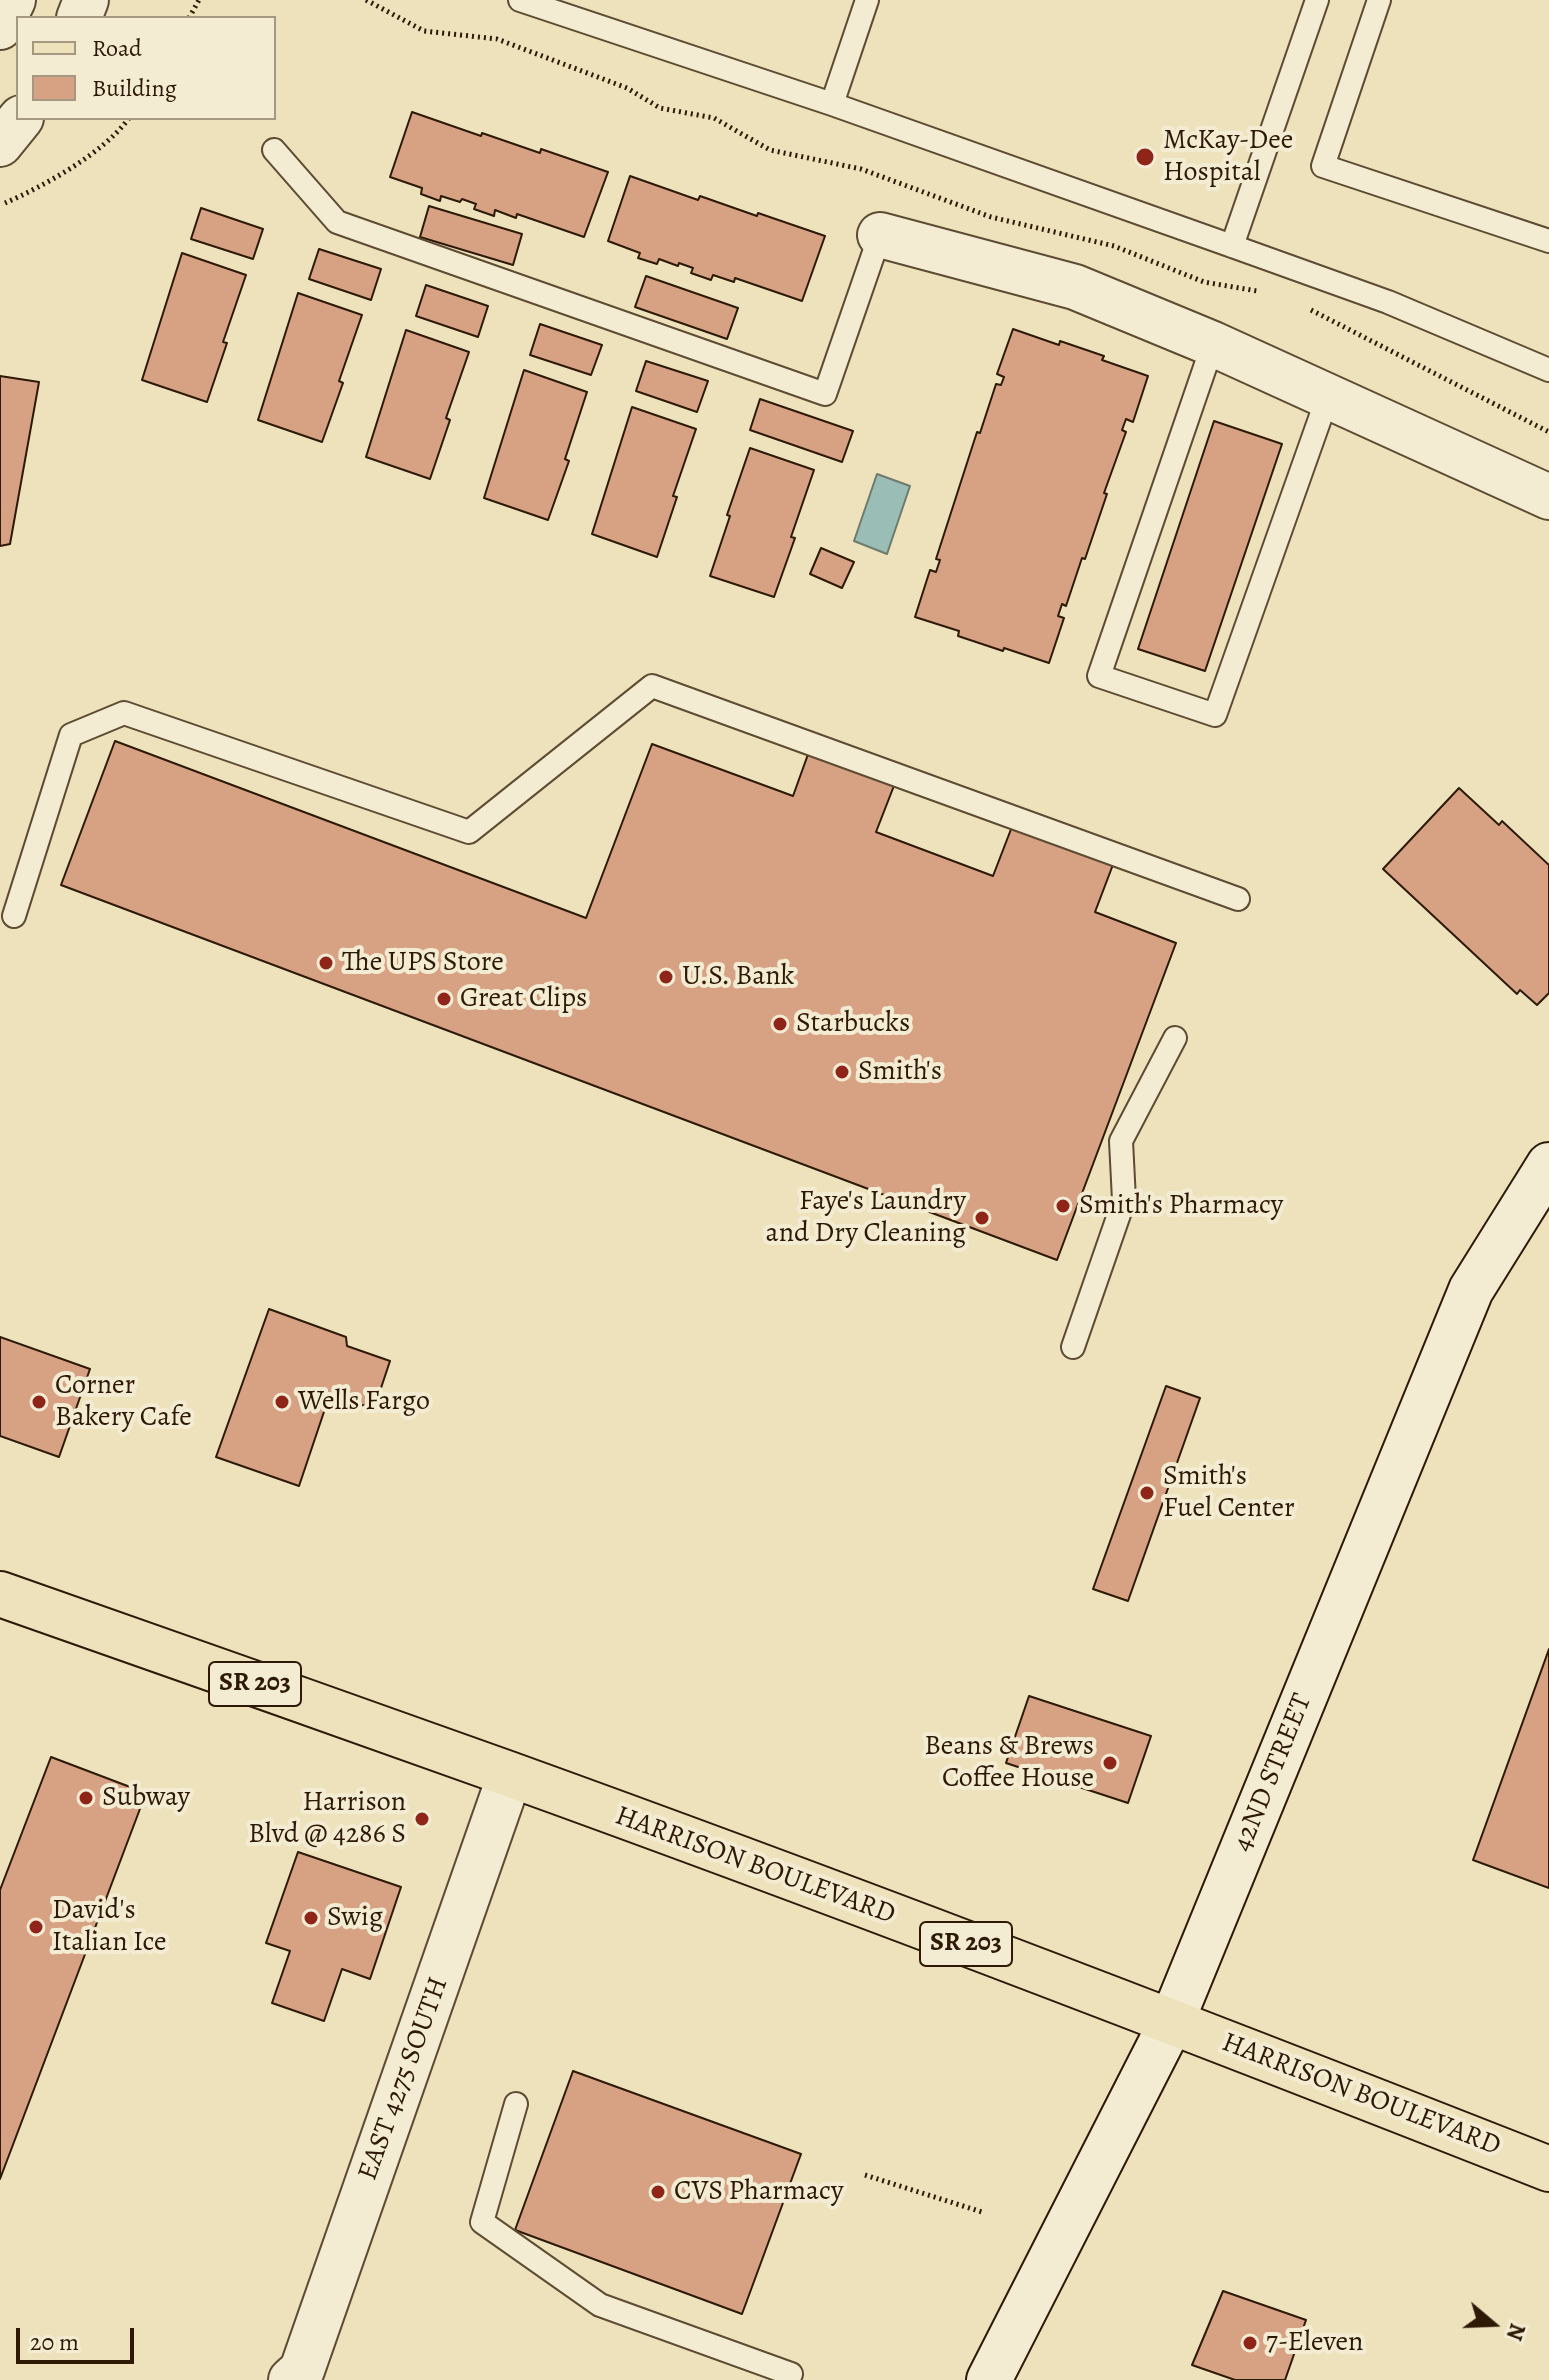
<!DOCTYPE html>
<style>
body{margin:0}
#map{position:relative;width:1549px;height:2380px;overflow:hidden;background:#ede2bc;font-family:Alegreya,serif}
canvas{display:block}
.legend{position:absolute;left:16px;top:16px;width:260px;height:104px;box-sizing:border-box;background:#f3ecd3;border:2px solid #a49880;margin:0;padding:10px 14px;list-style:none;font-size:24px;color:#2d1904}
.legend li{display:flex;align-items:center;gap:16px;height:40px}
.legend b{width:40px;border:2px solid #a49880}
.north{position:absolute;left:1453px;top:2284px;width:80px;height:80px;-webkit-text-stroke:6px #f3ecd3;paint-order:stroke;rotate:109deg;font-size:22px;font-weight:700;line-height:32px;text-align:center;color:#2d1904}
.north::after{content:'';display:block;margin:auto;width:28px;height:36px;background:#2d1904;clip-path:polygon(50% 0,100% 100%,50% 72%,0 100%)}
.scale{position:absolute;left:16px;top:2328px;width:118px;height:36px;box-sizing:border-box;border:4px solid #2d1904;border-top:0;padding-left:10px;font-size:24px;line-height:28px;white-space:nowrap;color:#2d1904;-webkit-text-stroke:6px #f3ecd3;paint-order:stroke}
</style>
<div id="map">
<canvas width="1549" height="2380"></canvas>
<ul class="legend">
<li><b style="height:10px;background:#ede2bc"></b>Road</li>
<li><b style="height:22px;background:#d7a283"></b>Building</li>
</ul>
<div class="north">N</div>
<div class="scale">20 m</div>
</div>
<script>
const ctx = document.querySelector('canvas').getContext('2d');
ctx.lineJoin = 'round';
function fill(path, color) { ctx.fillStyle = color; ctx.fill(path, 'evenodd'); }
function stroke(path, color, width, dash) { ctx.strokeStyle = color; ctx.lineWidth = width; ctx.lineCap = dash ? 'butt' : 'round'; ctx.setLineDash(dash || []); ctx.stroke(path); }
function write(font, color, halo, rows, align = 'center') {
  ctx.font = font + ' Alegreya,serif'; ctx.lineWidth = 8; ctx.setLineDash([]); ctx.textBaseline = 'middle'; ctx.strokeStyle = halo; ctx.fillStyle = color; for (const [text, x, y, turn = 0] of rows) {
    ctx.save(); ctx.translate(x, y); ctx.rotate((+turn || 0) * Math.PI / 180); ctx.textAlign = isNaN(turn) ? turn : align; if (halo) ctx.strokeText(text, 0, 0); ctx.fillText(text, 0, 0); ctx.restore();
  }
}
const water = new Path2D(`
 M877 474 910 486 887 554 854 541Z`);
const building = new Path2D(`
 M412 112 481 136 482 133 540 153 541 149 608 172 584 237 517 214 516 218 495 210 494 216 474 209 476 204 462 199 460 202 441 196 440 201 421 194 422 188 390 177Z
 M630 176 698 200 700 196 757 216 758 213 825 236 802 301 735 278 734 282 713 275 711 280 691 273 693 268 679 263 678 266 659 259 657 264 638 258 640 253 608 241Z
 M429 206 522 234 513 265 420 237Z
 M201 208 263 229 253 259 191 239Z
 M319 249 381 269 371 300 309 279Z
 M182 253 246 275 223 342 227 343 207 402 142 380Z
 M646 276 738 308 727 339 635 307Z
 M426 285 488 306 478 337 416 316Z
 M298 293 362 315 339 381 343 383 322 442 258 420Z
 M540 324 602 345 591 375 530 355Z
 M1013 329 1059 345 1060 341 1104 356 1102 360 1148 376 1133 422 1126 419 1122 430 1126 432 1104 493 1107 494 1085 559 1082 558 1066 606 1062 604 1058 616 1064 618 1049 663 1004 648 1003 651 958 636 959 631 915 617 930 570 936 572 940 560 936 559 977 432 980 433 996 384 1001 385 1004 377 997 374Z
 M406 330 469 352 446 418 450 420 430 479 366 457Z
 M646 361 708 381 697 412 636 391Z
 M524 370 587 392 565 459 569 461 548 520 484 498Z
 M0 376 39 382 10 544 0 546Z
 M760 399 853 431 842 462 750 430Z
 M632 407 696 429 673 496 677 497 657 557 592 534Z
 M1214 421 1282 444 1205 671 1138 649Z
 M750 448 814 470 791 537 795 538 774 597 710 576 730 516 727 515Z
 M821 548 854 562 842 588 810 574Z
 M115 741 586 918 652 744 793 796 811 746 897 778 876 832 993 876 1013 824 1114 862 1095 912 1176 943 1057 1260 61 885Z
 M1459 788 1499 825 1502 821 1549 865V993L1537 1005 1520 990 1517 994 1383 869Z
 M269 1309 346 1337 347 1346 390 1361 374 1409 330 1394 299 1486 216 1457Z
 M0 1337 90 1369 59 1457 0 1436Z
 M1166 1386 1200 1398 1128 1601 1093 1589Z
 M1549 1649V1888L1473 1860Z
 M1029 1696 1151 1736 1128 1803 1006 1763Z
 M51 1757 146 1793 0 2179V1890Z
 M298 1852 401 1887 370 1979 342 1969 324 2021 272 2003 290 1951 266 1943Z
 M573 2071 801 2154 742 2314 515 2230Z
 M1223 2291 1306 2320 1285 2380H1235L1192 2365Z`);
const path = new Path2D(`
 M366 0 424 31 497 39 627 88 660 108 714 118 770 150 861 169 991 217 1114 246 1204 282 1257 291
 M189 18 199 0
 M5 203C44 186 104 153 129 118
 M1311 310 1549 432
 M865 2175 982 2212`);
const lane = new Path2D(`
 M520 0 832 104 1232 246 1388 302 1549 370
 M1379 0 1323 166 1549 241
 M832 104 867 0
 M274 150 337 222 825 394 880 235
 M1232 246 1317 0
 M1213 344 1099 676 1215 715 1328 396
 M14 916 71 735 124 713 469 832 652 686 1238 899
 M1073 1347 1124 1200 1121 1141 1175 1038
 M516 2104 482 2222 600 2305 791 2374`);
const street = new Path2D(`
 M79 18 86 0
 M0 27 13 0
 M0 144 21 118
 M880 235 1075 287 1213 344 1549 497
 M291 2380 302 2370 510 1775`);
const secondary = new Path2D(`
 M989 2380 1172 2021 1471 1290 1549 1165`);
const primary = new Path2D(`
 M0 1594C169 1654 340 1713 509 1774 858 1900 1204 2033 1549 2169`);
const markers = [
 [1145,157,10,"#8f2418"],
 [326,963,8,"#8f2418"],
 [666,977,8,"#8f2418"],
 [444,999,8,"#8f2418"],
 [780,1024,8,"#8f2418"],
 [842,1072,8,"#8f2418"],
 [1063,1206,8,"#8f2418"],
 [982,1218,8,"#8f2418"],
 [39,1402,8,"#8f2418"],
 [282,1402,8,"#8f2418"],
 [1147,1493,8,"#8f2418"],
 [1110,1763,8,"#8f2418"],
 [86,1798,8,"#8f2418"],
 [422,1819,8,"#8f2418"],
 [311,1918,8,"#8f2418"],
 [36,1927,8,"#8f2418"],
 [658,2192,8,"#8f2418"],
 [1250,2343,8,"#8f2418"]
];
const shields = [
 [255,1684,92],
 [966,1944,92]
];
const shieldNames = [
 ["SR 203",255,1684],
 ["SR 203",966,1944]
];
const poiNames = [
 ["McKay-Dee",1163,141],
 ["Hospital",1163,173],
 ["The UPS Store",342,963],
 ["U.S. Bank",682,977],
 ["Great Clips",460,999],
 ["Starbucks",796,1024],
 ["Smith's",858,1072],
 ["Faye's Laundry",966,1202,"right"],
 ["and Dry Cleaning",966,1234,"right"],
 ["Smith's Pharmacy",1079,1206],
 ["Corner",55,1386],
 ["Bakery Cafe",55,1418],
 ["Wells Fargo",298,1402],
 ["Smith's",1163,1477],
 ["Fuel Center",1163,1509],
 ["Beans & Brews",1094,1747,"right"],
 ["Coffee House",1094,1779,"right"],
 ["Subway",102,1798],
 ["Harrison",406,1803,"right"],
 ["Blvd @ 4286 S",406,1835,"right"],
 ["David's",52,1911],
 ["Italian Ice",52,1943],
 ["Swig",327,1918],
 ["CVS Pharmacy",674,2192],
 ["7-Eleven",1266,2343]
];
const streetNames = [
 ["42ND STREET",1273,1773,-68],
 ["HARRISON BOULEVARD",755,1866,20],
 ["EAST 4275 SOUTH",404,2079,-70],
 ["HARRISON BOULEVARD",1361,2095,21]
];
fill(water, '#9abdb5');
stroke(water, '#6e7b6e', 2);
fill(building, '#d7a283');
stroke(building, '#2d1904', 2);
stroke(lane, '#5d4b32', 26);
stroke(street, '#5d4b32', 48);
stroke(secondary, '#2d1904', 48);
stroke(primary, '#2d1904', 48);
stroke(path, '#2d1904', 5, [2, 4]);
stroke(lane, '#f3ecd3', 22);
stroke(street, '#f3ecd3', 44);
stroke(secondary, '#f3ecd3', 44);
stroke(primary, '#ede2bc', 44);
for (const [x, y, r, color] of markers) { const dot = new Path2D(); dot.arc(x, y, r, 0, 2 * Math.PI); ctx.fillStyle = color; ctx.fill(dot); stroke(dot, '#f3ecd3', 3); }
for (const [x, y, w] of shields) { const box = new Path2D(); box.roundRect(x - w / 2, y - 22, w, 44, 6); ctx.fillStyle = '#f3ecd3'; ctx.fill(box); stroke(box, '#2d1904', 2); }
write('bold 26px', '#2d1904', null, shieldNames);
write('28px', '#2d1904', '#f3ecd3', poiNames, 'left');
write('28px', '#2d1904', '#f3ecd3', streetNames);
</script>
